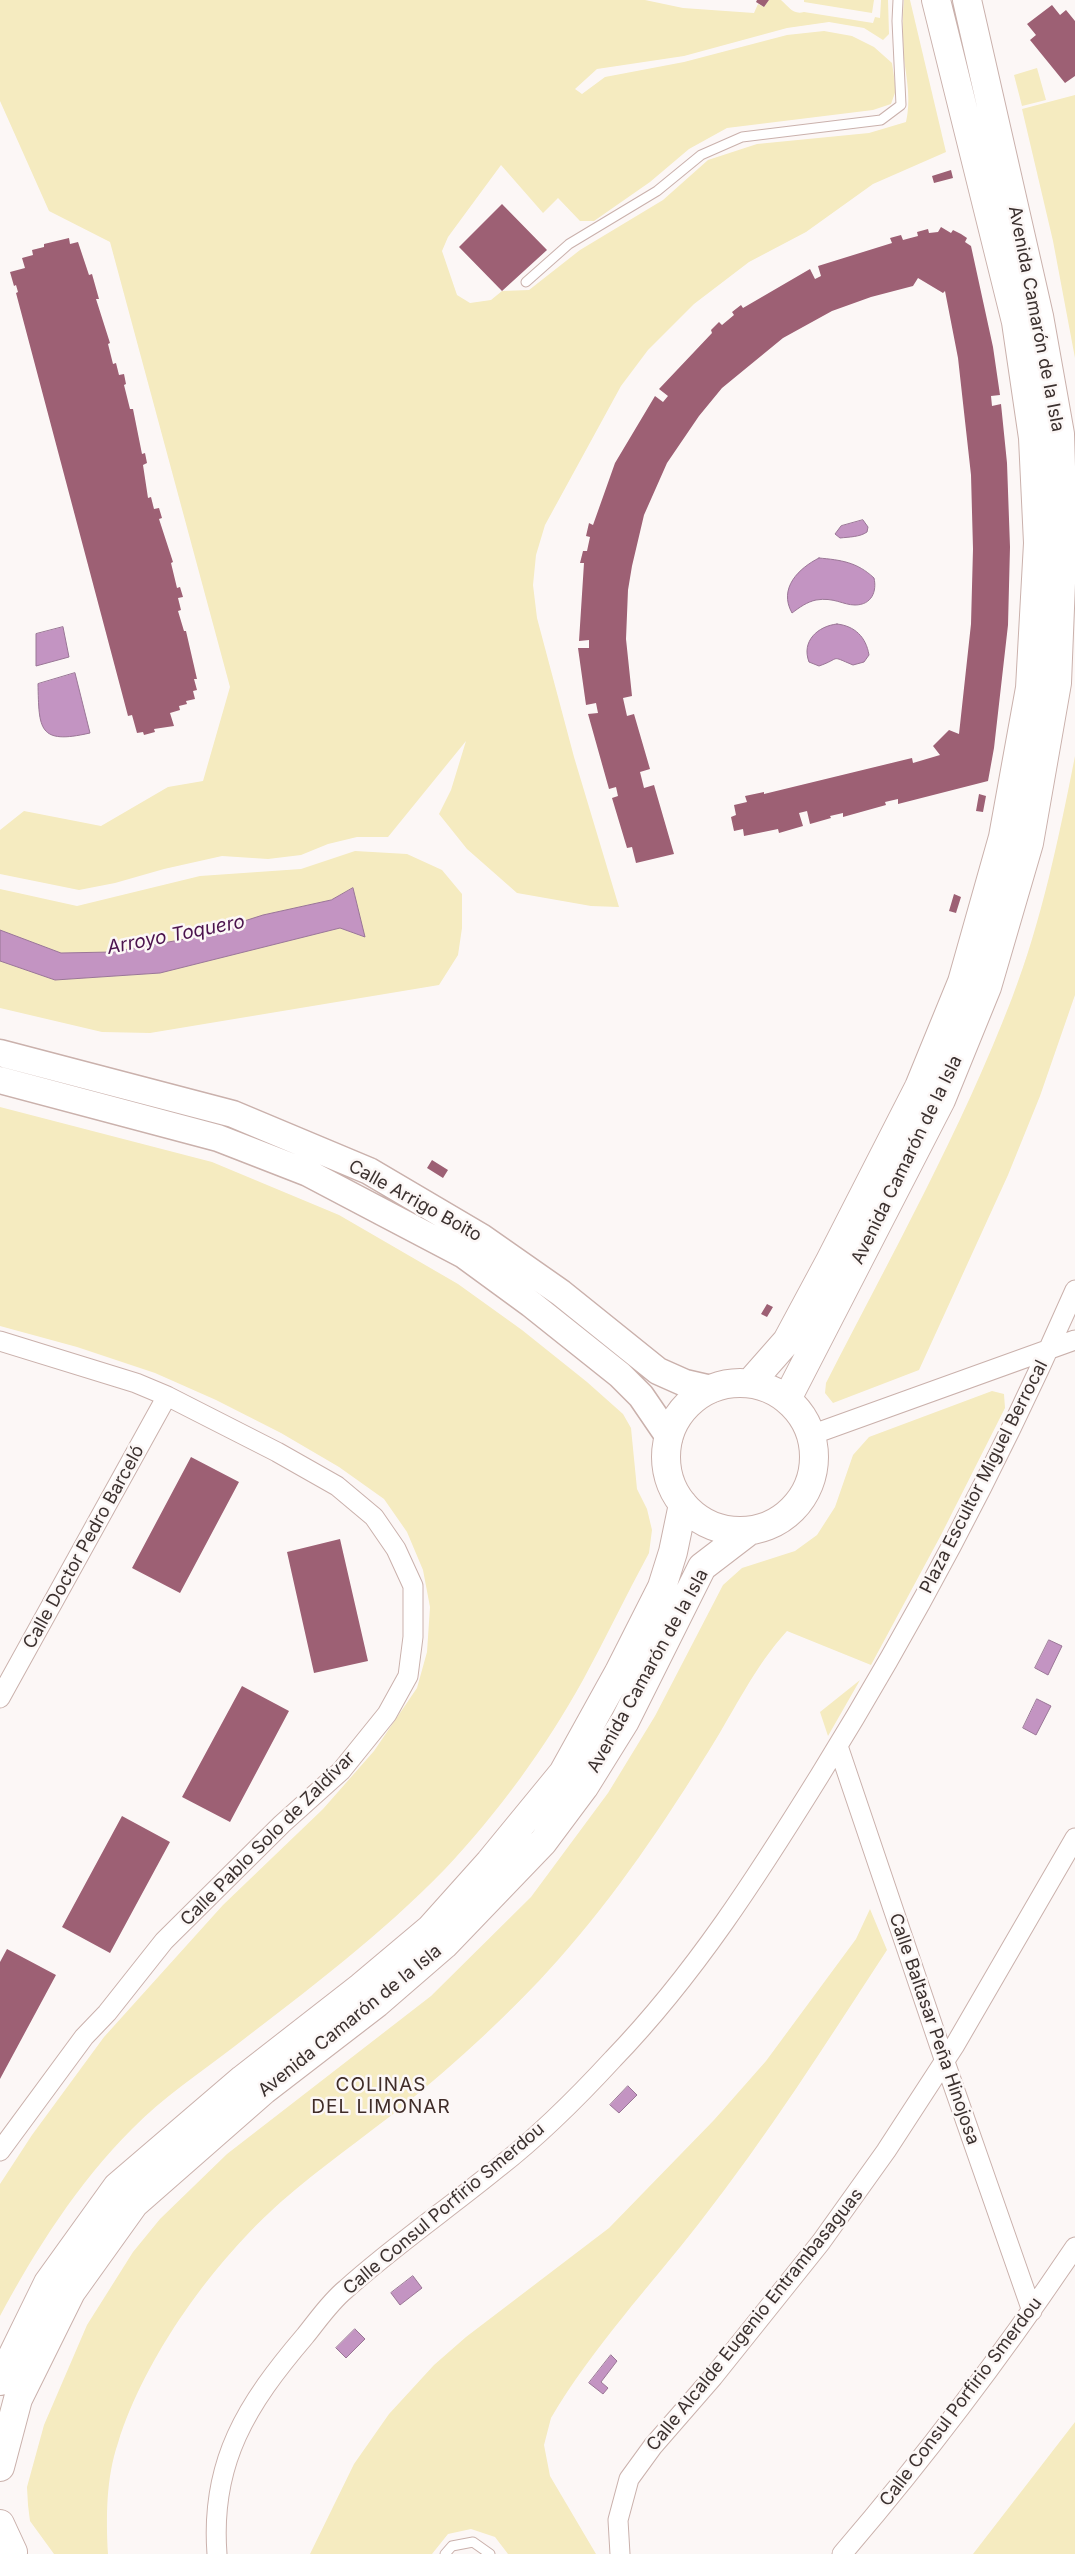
<!DOCTYPE html>
<meta charset="utf-8">
<style>
body{margin:0}
canvas{display:block;background:#fcf7f6}
</style>
<canvas width="1075" height="2554"></canvas>
<script>
const ctx = document.querySelector('canvas').getContext('2d');
ctx.lineJoin = 'round';
function fill(path, color) { ctx.fillStyle = color; ctx.fill(path, 'evenodd'); }
function stroke(path, color, width, dash) { ctx.strokeStyle = color; ctx.lineWidth = width; ctx.lineCap = dash ? 'butt' : 'round'; ctx.setLineDash(dash || []); ctx.stroke(path); }
function write(font, color, halo, rows, align = 'center') {
  ctx.font = font + ' Inter,sans-serif'; ctx.lineWidth = 5; ctx.setLineDash([]); ctx.textBaseline = 'middle'; ctx.strokeStyle = halo; ctx.fillStyle = color; for (const [text, x, y, turn = 0] of rows) {
    ctx.save(); ctx.translate(x, y); ctx.rotate((+turn || 0) * Math.PI / 180); ctx.textAlign = isNaN(turn) ? turn : align; if (halo) ctx.strokeText(text, 0, 0); ctx.fillText(text, 0, 0); ctx.restore();
  }
}
const green = new Path2D(`
 M0 0H645L683 8 754 13 758 4 764 7 769 0H781C789 7 793 15 804 12L873 23 875 17 880 18 881 0H888L889 34 883 40 864 28 829 22 787 28 684 56 597 69 575 89 582 94 605 77 684 62 787 35 824 31 852 36 874 47 892 63 896 90 891 104 873 110 727 128 689 149 650 182 594 221H580L558 198 543 213 501 165 448 237 442 251 457 295 470 303 491 300 502 291 529 290 580 250 663 200 708 160 757 144 869 133 906 122C911 100 907 81 904 59 903 40 902 19 904 0H910L946 152 873 184 806 232 749 262 694 304 648 350 621 386 545 525 536 555 533 585 537 618 574 757 619 907 591 906 517 893 467 849 439 814 451 790 466 741 388 837H357L328 844 301 855 268 859 222 856 164 869 115 883 79 890 0 874V830L24 811 101 826 168 787 203 781 230 687 110 242 49 211 0 101Z
 M804 0H874L872 13 804 2Z
 M1037 68 1046 100 1022 106 1014 75Z
 M1075 95V358L1053 241 1022 109Z
 M1075 756V995L1040 1096 1008 1175 919 1370 833 1403 825 1393 826 1383C891 1256 961 1131 1012 998 1042 920 1059 837 1075 756Z
 M355 851 407 854 442 870 462 894V928L458 955 439 985 150 1033 102 1032 0 1008V961L55 980 160 973 340 928 364 937 353 888 331 900 263 915 191 938 112 952 61 953 0 930V889L77 906 200 876 301 869Z
 M0 1107 212 1162 339 1215 458 1284 522 1330 587 1382 623 1414 631 1428 637 1489 647 1509 652 1530 649 1553C626 1595 606 1638 583 1680 546 1747 498 1813 445 1869 381 1935 308 1990 235 2046 200 2073 162 2098 132 2129 78 2183 36 2249 0 2316V2184L32 2135 104 2037 223 1905 323 1809 374 1751 417 1688 427 1652 430 1607 423 1570 407 1532 384 1499 339 1467 281 1433 216 1400 155 1373 77 1347 0 1326Z
 M992 1391 1004 1394 1005 1408 941 1535 871 1665 787 1631C755 1666 735 1709 710 1749 664 1823 616 1895 558 1960 511 2013 458 2061 403 2106 363 2138 321 2167 282 2201 214 2261 145 2356 118 2443 106 2478 106 2517 108 2554H54L30 2521 28 2505 27 2487 44 2425 87 2325 133 2252 160 2219 227 2154 431 1996 531 1897 608 1793 655 1716 723 1585 742 1568 795 1551 817 1535 835 1507 853 1455 869 1437Z
 M860 1680 828 1736 820 1712Z
 M870 1909 887 1950C827 2042 768 2135 700 2222 650 2286 593 2347 551 2418L544 2445 550 2476 596 2554H508L495 2537 471 2529 448 2534 432 2554H310L354 2464 389 2414 434 2365 466 2337 609 2228 714 2120 766 2061 856 1939Z
 M1075 2422V2554H973Z`);
const water = new Path2D(`
 M863 520 868 527 867 532C860 537 849 537 840 538L835 534 841 526Z
 M819 558C841 560 857 562 874 578 877 591 872 605 855 605 843 605 834 597 816 600 807 602 800 607 792 613 778 588 799 568 819 558Z
 M837 624C855 626 866 637 869 655L864 662 853 665C829 655 842 658 819 666L809 662C801 641 818 626 837 624Z
 M63 627 69 657 36 666V634Z
 M75 673 90 733C38 745 39 729 38 684Z
 M353 888 365 937 340 928 160 973 55 980 0 961V930L61 953 112 952 191 938 263 915 331 900Z
 M1049 1640 1062 1646 1048 1675 1035 1668Z
 M1037 1699 1051 1706 1036 1735 1023 1728Z
 M628 2086 637 2095 619 2113 610 2105Z
 M413 2276 422 2288 400 2305 391 2293Z
 M355 2329 365 2339 346 2358 336 2348Z
 M611 2355 617 2361 601 2382 608 2388 603 2394 589 2383Z`);
const building = new Path2D(`
 M757 0H769L764 7 756 2Z
 M1052 5 1060 15 1066 10 1075 21V76L1065 83 1030 40 1036 35 1027 24Z
 M951 170 953 178 934 183 932 176Z
 M502 204 547 250 502 291 459 247Z
 M941 227 951 233 953 230 961 234 967 238 965 242 971 246 993 347 1000 395 991 396 992 406 1001 404 1007 463 1010 547 1008 625 994 748 988 781 898 804V799L885 802 886 805 843 817V813L830 816 831 818 810 824 807 811 799 813 803 826 779 833 778 829 744 836 743 829 734 831 731 817 736 815 734 805 747 802 745 796 764 792V794L912 758 913 763 940 755 933 746 949 730 959 734 971 624 973 549 971 475 958 358 945 291 943 293 918 278 913 286 871 297 832 311 783 338 722 388 699 416 667 463 644 515 632 566 628 590 626 639 632 696 623 698 627 716 634 714 650 769 640 772 644 788 654 785 674 854 636 863 632 847 627 848 612 798 618 796 616 787 609 789 588 714 598 713 596 703 586 705 578 648H589V640L579 641 584 563H580L583 551H587L590 537 586 536 589 523 593 525 615 463 655 396 663 402 668 396 659 389 712 333 711 330 719 322 722 325 734 315 732 312 741 305 743 308 810 269 815 279 821 276 818 266 892 243 890 238 901 235 903 240 918 236 917 232 928 229 929 233 938 232Z
 M69 238 70 244 78 242 89 275 92 274 99 299H96L110 343 108 344 113 364 116 363 119 375 124 374 126 384 124 385 130 409H133L142 454 145 453 147 463 143 465 148 498 151 497 154 509 159 508 162 518 159 519 173 562 171 563 177 588 180 587 183 597 178 598 181 610 178 611 184 631H186L197 679H194L197 690 193 691 195 699 186 701 187 704 179 706 180 710 170 713 174 726 154 729 155 732 144 735 143 732 137 733 132 715 128 716 16 293 18 292 16 285 14 286 10 272 25 268 22 258 33 255 32 250 44 247V244Z
 M979 794 986 796 983 812 976 811Z
 M954 894 961 897 956 913 949 911Z
 M432 1160 448 1170 443 1178 427 1168Z
 M767 1304 773 1307 767 1317 761 1314Z
 M191 1457 239 1482 180 1593 132 1568Z
 M340 1539 368 1661 314 1673 287 1552Z
 M242 1686 289 1711 230 1822 182 1797Z
 M122 1816 170 1842 110 1953 62 1927Z
 M7 1949 56 1975 0 2079V1962Z`);
const service = new Path2D(`
 M526 282 569 244 657 191 701 155 742 137 881 120 901 105 897 21 898 0
 M445 2554 452 2546 473 2542 490 2554`);
const minor = new Path2D(`
 M0 1341 136 1383 167 1396 277 1452 337 1486 374 1517 396 1549 413 1586V1637L408 1676 387 1714 341 1771 282 1824 164 1941 107 2013 84 2037 0 2151
 M811 1435 1075 1340
 M0 1698 167 1396
 M838 1746 945 2062 1032 2311
 M217 2554C210 2462 247 2404 305 2336 318 2320 330 2302 346 2289 395 2245 449 2208 499 2167 540 2135 578 2097 613 2059 695 1974 758 1875 820 1775 916 1620 1002 1457 1075 1290
 M620 2554 618 2520 629 2479 653 2446 713 2377 821 2242 886 2151 955 2045 1075 1838
 M842 2554C926 2456 1003 2354 1075 2247`);
const secondary = new Path2D(`
 M0 1053 233 1114 369 1171 481 1237 561 1293 658 1371 685 1383 711 1389
 M0 1080 218 1138 308 1173 384 1213 464 1255 531 1304 620 1375 641 1396 669 1437`);
const primary = new Path2D(`
 M750 1383 787 1341 830 1261 919 1087 962 982 1003 837 1030 688 1038 543 1033 438 1016 322 936 0
 M666 1457a74 74 0 1 1 148 0a74 74 0 1 1-148 0Z
 M787 1399 941 1100 987 987 1029 843 1057 683 1063 533 1060 434 1039 316 967 0
 M0 2381 48 2283 117 2187 243 2079 361 1987 430 1929 490 1862 563 1773 619 1672 662 1587 673 1552 683 1504
 M0 2467 18 2399 71 2292 134 2204 264 2090 377 2003 444 1945 543 1842 584 1787 625 1721 702 1567 749 1531
 M0 2524 13 2552`);
const streetNames = [
 ["Avenida Camarón de la Isla",1036,319,79],
 ["Avenida Camarón de la Isla",907,1160,-64],
 ["Calle Arrigo Boito",415,1201,29],
 ["Plaza Escultor Miguel Berrocal",984,1477,-63],
 ["Calle Doctor Pedro Barceló",84,1547,-61],
 ["Avenida Camarón de la Isla",648,1671,-61],
 ["Calle Pablo Solo de Zaldívar",268,1839,-45],
 ["Avenida Camarón de la Isla",350,2021,-39],
 ["Calle Baltasar Peña Hinojosa",934,2029,71],
 ["Calle Consul Porfirio Smerdou",444,2209,-40],
 ["Calle Alcalde Eugenio Entrambasaguas",755,2320,-51],
 ["Calle Consul Porfirio Smerdou",961,2402,-53]
];
const waterNames = [
 ["Arroyo Toquero",176,935,-11]
];
const neighbourhoodNames = [
 ["COLINAS",381,2085],
 ["DEL LIMONAR",381,2107]
];
fill(green, '#f5ebc0');
fill(water, '#c394c2');
stroke(water, '#9a7696', 1);
fill(building, '#9d6074');
stroke(service, '#cab1ac', 11);
stroke(minor, '#cab1ac', 21);
stroke(secondary, '#cab1ac', 29);
stroke(primary, '#cab1ac', 30);
stroke(service, '#fff', 9);
stroke(minor, '#fff', 19);
stroke(secondary, '#fff', 26);
stroke(primary, '#fff', 28);
write('18px', '#3b312f', '#fcf7f6', streetNames);
write('italic 19px', '#4b134d', '#fcf7f6', waterNames);
ctx.letterSpacing = '1px';
write('19px', '#3f2c28', '#fcf7f6', neighbourhoodNames);
ctx.letterSpacing = '0px';
</script>
